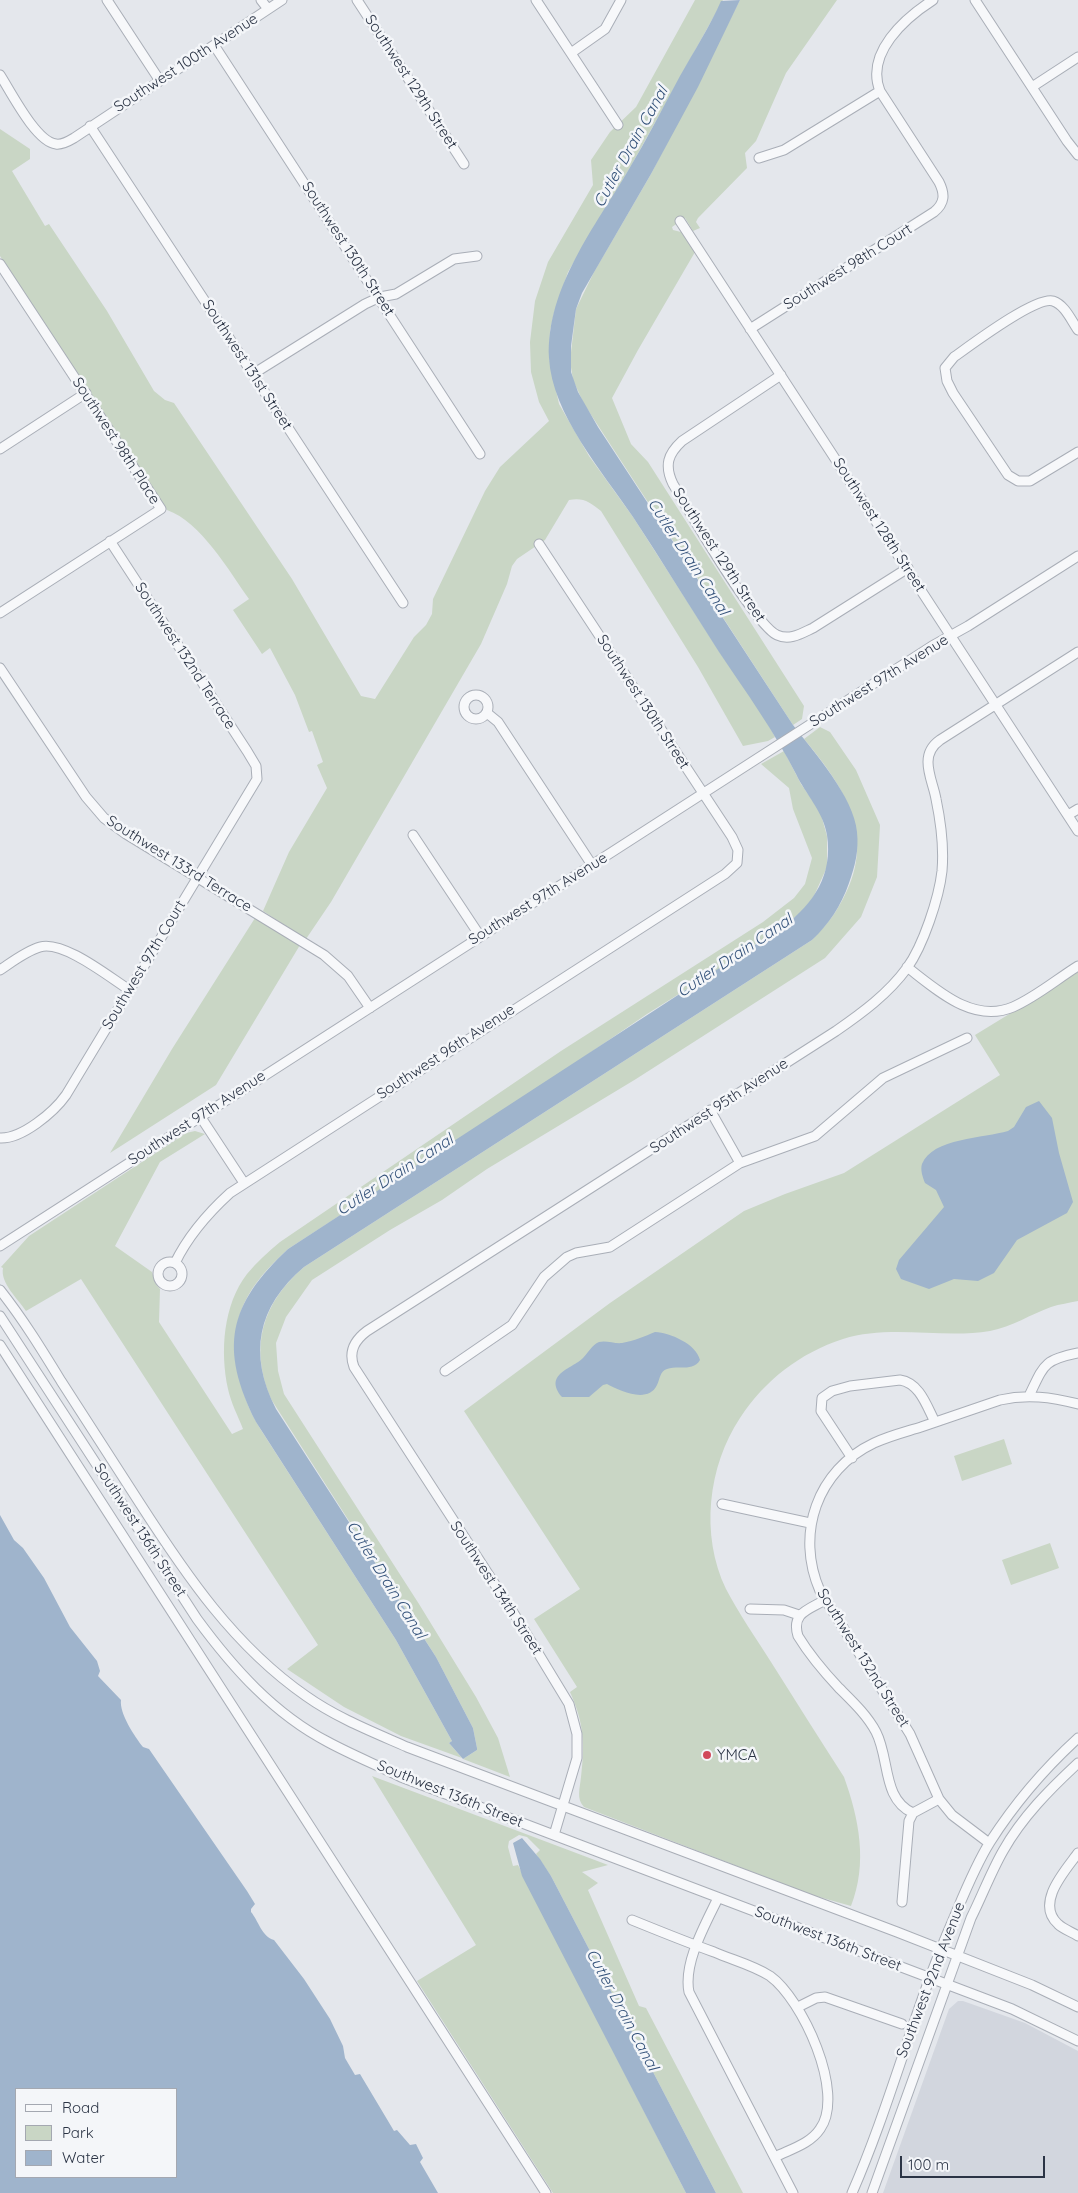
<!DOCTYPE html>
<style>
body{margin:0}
#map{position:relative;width:1078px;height:2193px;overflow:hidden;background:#e4e7ec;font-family:Quicksand,sans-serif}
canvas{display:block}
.legend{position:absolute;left:15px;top:2088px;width:162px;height:90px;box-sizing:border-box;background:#f4f6f9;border:1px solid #a4a8b1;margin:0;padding:6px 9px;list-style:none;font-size:15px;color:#2b3445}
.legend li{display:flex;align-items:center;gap:10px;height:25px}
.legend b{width:25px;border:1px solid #a4a8b1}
.scale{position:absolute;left:900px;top:2156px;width:145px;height:22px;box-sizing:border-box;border:2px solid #2b3445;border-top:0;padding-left:6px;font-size:15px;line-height:18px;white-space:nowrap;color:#2b3445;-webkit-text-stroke:4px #f4f6f9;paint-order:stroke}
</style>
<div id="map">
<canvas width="1078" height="2193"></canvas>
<ul class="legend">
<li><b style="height:6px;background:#f7f8fa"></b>Road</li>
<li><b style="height:14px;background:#c9d6c5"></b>Park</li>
<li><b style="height:14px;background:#9fb4cc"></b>Water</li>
</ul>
<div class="scale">100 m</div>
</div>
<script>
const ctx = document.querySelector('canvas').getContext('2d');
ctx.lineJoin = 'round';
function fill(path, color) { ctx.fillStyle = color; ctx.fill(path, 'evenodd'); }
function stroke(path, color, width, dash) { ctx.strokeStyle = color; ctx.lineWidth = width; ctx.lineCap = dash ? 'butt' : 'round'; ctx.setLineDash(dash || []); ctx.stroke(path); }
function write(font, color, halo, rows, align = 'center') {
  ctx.font = font + ' Quicksand,sans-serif'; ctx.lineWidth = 5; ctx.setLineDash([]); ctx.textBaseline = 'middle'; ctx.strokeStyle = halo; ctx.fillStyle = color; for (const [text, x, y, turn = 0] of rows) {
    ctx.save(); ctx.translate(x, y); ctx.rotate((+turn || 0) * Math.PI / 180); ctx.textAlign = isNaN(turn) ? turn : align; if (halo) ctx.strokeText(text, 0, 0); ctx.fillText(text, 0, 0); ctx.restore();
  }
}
const built = new Path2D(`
 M958 2001H963L1025 2023 1078 2051V2193H883L949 2009Z`);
const green = new Path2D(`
 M695 0H723L631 166 568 272 554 313 550 331 549 357 559 404 589 456 633 517 719 651 764 716 775 737 768 741 743 746 698 667 601 511C590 502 583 497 569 500L545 540 517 559 512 566 507 584 481 644 331 902 306 939 263 911 289 852 327 788 317 765 323 762 312 731 309 732 295 695 270 648 262 654 233 610 249 599C229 571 201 522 167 510L0 256V129L30 149V159L12 171 45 226 49 224 107 311 154 391 165 400 174 403 292 579 361 696 375 699 414 637 426 625 432 614 433 599 485 491 500 467 549 421 539 402 531 372 530 342 535 301 548 262 593 185 591 160 610 132 636 107Z
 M740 0H837L786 73 756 141 745 153 747 168 698 218 696 222 700 228 693 231 685 218 672 227 673 230 681 232 695 252 638 350 612 398 631 444 648 462 804 706 802 719 793 725 584 404 573 380 570 361 576 309 594 272 651 174Z
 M820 727 830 732 856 770 880 825 877 877 861 917 825 958 636 1079 487 1169 442 1200 390 1230 312 1280 286 1317 276 1343 278 1371 284 1394 419 1604 476 1697 498 1738 510 1777 463 1759 477 1750V1748L473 1728 436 1657 271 1399C249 1347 262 1303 304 1267L812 940C820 931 830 921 836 911 880 843 849 793 804 739Z
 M784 751 801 784 820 811 827 836V867L813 898 801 913 727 964 647 1014 562 1072 288 1249C249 1285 228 1315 238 1370 243 1393 248 1410 261 1430L396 1640 452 1741 449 1743 462 1758 401 1736 344 1707 287 1669 318 1645 81 1279 26 1311C18 1299 0 1283 3 1268L1 1267 29 1236 186 1133 195 1131 205 1134 160 1162 115 1246 152 1272 155 1283 160 1289 159 1322 232 1434 243 1429C238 1416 231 1403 228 1389 220 1352 223 1305 247 1274 257 1262 268 1252 280 1242L561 1051 763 922 794 898 805 884 812 858 793 809 789 788 761 764Z
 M255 918 300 945 216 1085 110 1153 172 1049Z
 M1078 972V1301C1069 1303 1060 1304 1051 1307 1031 1314 1012 1327 990 1331 942 1339 890 1324 843 1339 800 1353 765 1380 740 1418 708 1466 700 1535 726 1589 739 1614 756 1638 771 1662 795 1700 819 1738 844 1777 859 1819 868 1863 851 1906L812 1895 584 1807C576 1799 580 1788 581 1777 585 1744 584 1723 570 1692L577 1687 534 1619 580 1589 464 1411 610 1303 744 1211 785 1194 844 1173 1000 1075 975 1035Z
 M1004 1439 1012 1464 962 1481 954 1456Z
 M1050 1543 1059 1568 1011 1585 1002 1560Z
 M372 1776 608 1865 582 1872 598 1883 588 1890 639 2006 646 2008 743 2193H716L551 1876 536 1854 540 1850 527 1837 519 1835 509 1841 508 1847 513 1866 518 1865 686 2193H553L417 1981 476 1945Z`);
const water = new Path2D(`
 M740 0 698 87 651 174 582 293 576 309 571 346V372L578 392 598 427 793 725C814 752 854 797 857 832 859 851 855 866 849 883 841 906 829 924 812 940L304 1267C257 1307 248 1354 276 1409L436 1657 473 1728 477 1748V1750L463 1759 449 1743 452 1741 396 1640 256 1422C219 1348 228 1305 288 1249L784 926C814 903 833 875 827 835 823 811 806 795 796 774 774 731 746 692 719 652 690 607 662 561 633 517 602 471 552 414 549 358 546 288 595 227 629 169 647 139 663 107 680 76 694 51 710 26 721 1Z
 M1039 1101 1052 1118 1059 1153 1073 1202 1067 1213 1017 1240 994 1273 978 1281 954 1279 929 1289 901 1279 896 1269 899 1260 944 1207 936 1190 925 1183C923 1178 920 1170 922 1164 932 1138 985 1138 1008 1131L1014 1127 1026 1107Z
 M655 1332C671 1333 696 1344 700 1360 693 1372 678 1365 667 1369 660 1371 660 1379 657 1385 648 1404 620 1391 607 1384L603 1385 589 1397H562C543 1374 572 1369 583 1358 588 1353 592 1345 599 1342 606 1340 615 1344 622 1343 634 1341 645 1336 655 1332Z
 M0 1515 14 1540 23 1548 44 1578 70 1627 97 1661 100 1671 98 1676 121 1700C119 1713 135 1737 143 1747L149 1749 247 1891 255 1904 251 1909V1912C258 1920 262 1937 274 1940L304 1979 330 2019 343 2046 345 2058 355 2075 360 2074 394 2131 397 2130 410 2145 416 2144 423 2158 420 2162 438 2193H0ZM16 2089H176V2177H16Z
 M522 1838 540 1859 551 1876 716 2193H686L522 1876 513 1843Z`);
const minor = new Path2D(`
 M107 0 160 81
 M261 0 268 9
 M357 0 464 164
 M536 0 618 125
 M975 0 1067 141 1078 155
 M214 45 480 454
 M571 53 605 29 621 0
 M0 75C11 92 36 142 56 144 62 145 69 141 74 138L282 0
 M1032 87 1078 57
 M90 126 403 603
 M759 158 784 150 880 91C865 53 905 18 933 0
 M680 221 1078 831
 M0 264 161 509 0 613
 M750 329 934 212C945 203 945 194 939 182L880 91
 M1078 330C1071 320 1065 305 1053 301 1036 296 971 345 954 357L945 368 947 381 953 393 1008 475 1018 481H1030L1078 452
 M253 374 365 304 380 297 396 294 454 259 477 256
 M781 375 682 441C668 454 664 465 673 484 689 511 755 625 777 635 790 641 802 633 813 628L908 568
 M0 449 86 393
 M0 668 86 797 104 818 126 834 324 955 348 976 370 1008
 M464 707a12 12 0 1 1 24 0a12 12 0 1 1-24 0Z
 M487 713 498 722 592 865
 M1068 815 1078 809
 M413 835 480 936
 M907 967C937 990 973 1024 1013 1007 1036 997 1057 979 1078 966
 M0 970C12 962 26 951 40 947 63 940 109 977 128 989
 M710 1110 740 1163
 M200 1116 244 1183
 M0 1138C22 1139 54 1112 66 1095L257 779 256 766 247 751 110 541
 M0 1246 932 646 968 626 1078 556
 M158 1274a12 12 0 1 1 24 0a12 12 0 1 1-24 0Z
 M175 1263C188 1236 207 1214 230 1193L725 874 737 863 738 850 732 837 539 544
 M0 1290C23 1319 42 1350 61 1381 87 1422 113 1462 139 1502 186 1575 234 1646 306 1696 337 1718 373 1732 407 1747L897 1932 1032 1985 1078 2007
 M0 1316 197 1619C233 1668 274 1714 328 1742 352 1755 377 1765 401 1777L1012 2009 1078 2041
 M0 1345 546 2193
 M445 1371 512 1325 544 1277 567 1257 576 1253 610 1247 740 1163 815 1136 883 1078 967 1038
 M1029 1396C1044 1365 1043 1360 1078 1353
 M852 1458 821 1411 822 1398 832 1391 850 1386 900 1380C920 1383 927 1407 935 1422
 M722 1504 810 1523
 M825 1600C808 1610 791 1613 798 1636 809 1654 824 1672 839 1688 852 1701 867 1715 876 1732 890 1759 882 1799 913 1813
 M750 1609 784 1610 799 1615
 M554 1835 577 1758V1734L569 1704 518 1620 354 1367C348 1351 355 1340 367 1331L836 1031C862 1013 888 994 907 968 923 946 939 898 942 871 944 848 941 823 936 799 934 787 928 775 928 762 928 753 933 745 940 740L1078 652
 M989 1843 952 1815 939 1799 910 1734 820 1591C795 1534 817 1470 874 1443 889 1436 905 1432 921 1427 947 1418 973 1409 1000 1400 1027 1394 1051 1397 1078 1404
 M1078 1853C1065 1871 1035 1903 1058 1924 1063 1929 1072 1932 1078 1936
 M718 1898C706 1923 683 1963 689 1992L793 2193
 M902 1902 909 1821 913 1813 939 1799
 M632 1920C659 1931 686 1942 714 1952 732 1960 753 1965 770 1976 802 1999 846 2093 820 2129 810 2144 791 2149 775 2157
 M798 2007 816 1998 825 1997 902 2024
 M852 2193C891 2104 914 2009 953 1920 964 1894 975 1866 990 1842 1015 1803 1044 1769 1078 1738
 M872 2193 971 1918C982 1896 991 1872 1003 1851 1022 1817 1050 1789 1078 1763`);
const markers = [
 [707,1755,5,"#d1495b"]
];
const streetNames = [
 ["Southwest 100th Avenue",186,63,-33],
 ["Southwest 129th Street",411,82,57],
 ["Southwest 130th Street",348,249,57],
 ["Southwest 98th Court",848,267,-32],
 ["Southwest 131st Street",247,365,57],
 ["Southwest 98th Place",116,441,57],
 ["Southwest 128th Street",879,525,57],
 ["Southwest 129th Street",719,555,57],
 ["Southwest 132nd Terrace",185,656,57],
 ["Southwest 97th Avenue",879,681,-32],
 ["Southwest 130th Street",643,702,57],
 ["Southwest 133rd Terrace",179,864,32],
 ["Southwest 97th Avenue",538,899,-32],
 ["Southwest 97th Court",144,965,-59],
 ["Southwest 96th Avenue",446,1052,-33],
 ["Southwest 95th Avenue",719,1106,-33],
 ["Southwest 97th Avenue",197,1118,-33],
 ["Southwest 136th Street",140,1530,57],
 ["Southwest 134th Street",496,1588,57],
 ["Southwest 132nd Street",863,1658,58],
 ["Southwest 136th Street",450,1794,22],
 ["Southwest 136th Street",828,1939,21],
 ["Southwest 92nd Avenue",931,1980,-69]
];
const poiNames = [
 ["YMCA",717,1755]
];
const waterNames = [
 ["Cutler Drain Canal",631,147,-61],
 ["Cutler Drain Canal",688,557,57],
 ["Cutler Drain Canal",735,956,-34],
 ["Cutler Drain Canal",395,1175,-33],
 ["Cutler Drain Canal",386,1580,58],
 ["Cutler Drain Canal",622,2010,62]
];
fill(built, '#d2d6de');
fill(green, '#c9d6c5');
fill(water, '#9fb4cc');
stroke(minor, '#a9aeb7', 11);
stroke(minor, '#f7f8fa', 9);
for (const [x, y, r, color] of markers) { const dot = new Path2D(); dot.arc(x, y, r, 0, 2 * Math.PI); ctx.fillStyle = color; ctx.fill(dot); stroke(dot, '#f4f6f9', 2); }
write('15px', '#2b3445', '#f4f6f9', streetNames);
write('15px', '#2b3445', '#f4f6f9', poiNames, 'left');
write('italic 16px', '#34527a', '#f4f6f9', waterNames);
</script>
